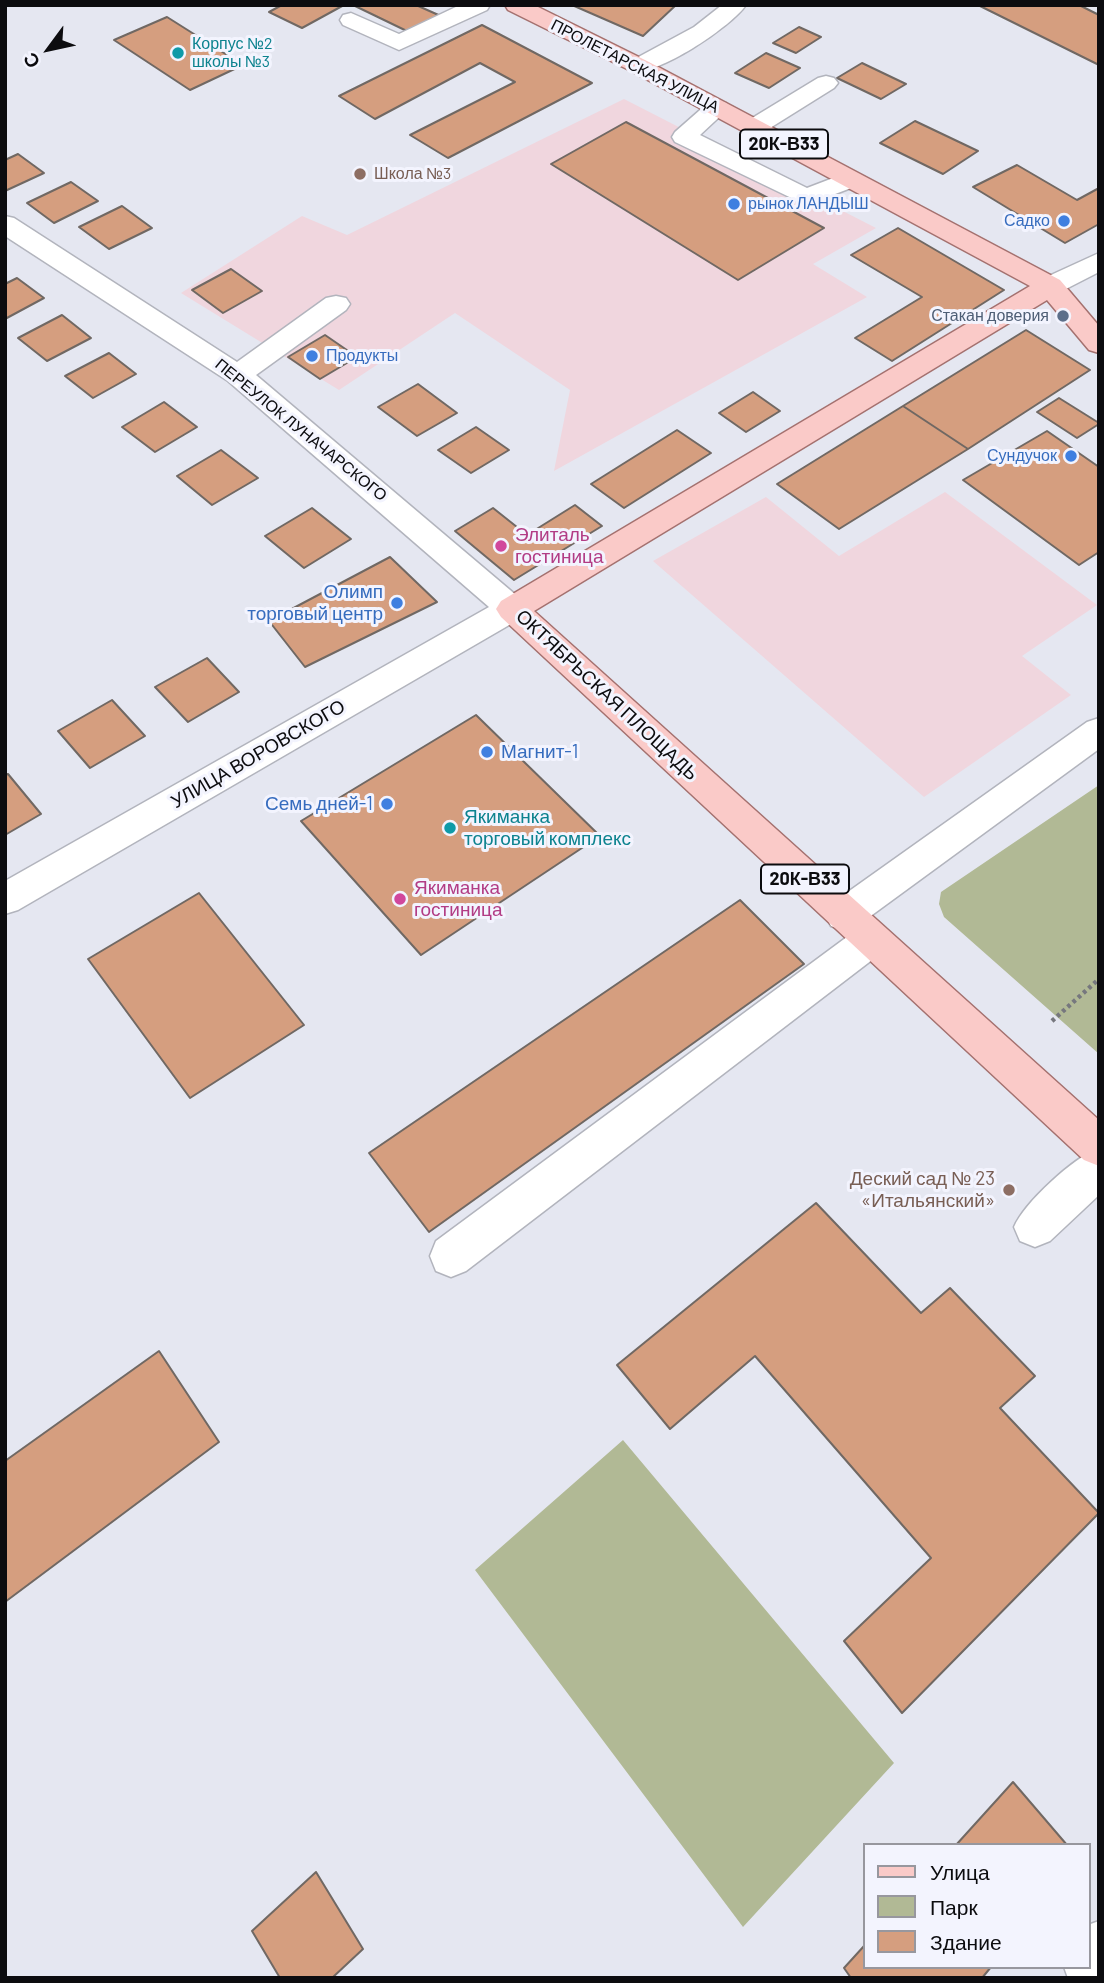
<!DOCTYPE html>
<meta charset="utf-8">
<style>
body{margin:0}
#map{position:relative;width:1104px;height:1983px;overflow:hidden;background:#e5e7f1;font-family:Barlow,sans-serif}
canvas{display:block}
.frame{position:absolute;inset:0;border:7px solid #0c0c0f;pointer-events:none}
.legend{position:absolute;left:863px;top:1843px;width:228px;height:126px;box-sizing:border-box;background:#f3f4fe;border:2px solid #97979e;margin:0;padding:9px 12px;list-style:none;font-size:21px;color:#0c0c0f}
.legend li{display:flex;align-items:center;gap:14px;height:35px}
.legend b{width:35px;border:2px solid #97979e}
.north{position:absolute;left:14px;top:14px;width:70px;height:70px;-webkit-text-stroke:5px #f3f4fe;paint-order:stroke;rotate:237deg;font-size:19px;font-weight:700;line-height:28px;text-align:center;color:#0c0c0f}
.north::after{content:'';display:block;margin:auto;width:24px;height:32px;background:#0c0c0f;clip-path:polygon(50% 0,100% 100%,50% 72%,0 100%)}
</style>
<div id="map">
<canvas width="1104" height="1983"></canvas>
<div class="frame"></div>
<ul class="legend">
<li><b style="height:9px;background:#facac8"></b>Улица</li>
<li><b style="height:19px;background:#b1b995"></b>Парк</li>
<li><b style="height:19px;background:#d59e7f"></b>Здание</li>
</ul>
<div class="north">С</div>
</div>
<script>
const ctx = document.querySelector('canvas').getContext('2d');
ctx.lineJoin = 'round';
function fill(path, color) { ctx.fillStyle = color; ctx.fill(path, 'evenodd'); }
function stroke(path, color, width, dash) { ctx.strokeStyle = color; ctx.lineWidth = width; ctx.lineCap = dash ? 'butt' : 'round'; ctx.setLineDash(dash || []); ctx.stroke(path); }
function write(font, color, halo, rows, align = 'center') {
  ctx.font = font + ' Barlow,sans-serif'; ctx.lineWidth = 6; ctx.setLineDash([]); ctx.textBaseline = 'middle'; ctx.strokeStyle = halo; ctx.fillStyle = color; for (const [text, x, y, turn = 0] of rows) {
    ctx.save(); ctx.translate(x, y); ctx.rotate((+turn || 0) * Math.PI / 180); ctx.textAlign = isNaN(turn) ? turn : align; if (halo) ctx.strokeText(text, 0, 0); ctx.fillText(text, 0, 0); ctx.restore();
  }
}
const commercial = new Path2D(`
 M624 99 876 228 813 264 867 297 554 471 570 390 455 313 339 390 181 293 302 216 347 235Z
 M945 492 1097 605 1022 656 1071 695 924 797 653 561 766 497 839 556Z`);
const green = new Path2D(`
 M1099 785V1054L944 917 939 904 941 892Z
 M623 1440 894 1763 743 1927 475 1570Z`);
const building = new Path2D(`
 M282 5H344L302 28 269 12Z
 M353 5H416L443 17 413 34Z
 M572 5H676L643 36Z
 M1079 5 1099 15V65L980 6Z
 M167 17 243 65 190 90 114 40Z
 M482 25 592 83 448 158 410 135 515 82 480 63 375 119 339 96Z
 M799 27 821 37 796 53 773 43Z
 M766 53 800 68 769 88 735 73Z
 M862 63 906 84 881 99 837 78Z
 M915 121 978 151 943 174 880 143Z
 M626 122 824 228 738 280 551 164Z
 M18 154 44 173 5 191V160Z
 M1017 165 1077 200 1099 188V224L1065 243 973 187Z
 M71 182 98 201 54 223 27 203Z
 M122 206 152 228 109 249 79 227Z
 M898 228 1004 290 892 361 855 338 922 297 851 255Z
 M231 269 262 291 223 313 192 290Z
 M17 278 44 298 5 319V284Z
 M62 315 91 338 47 361 18 338Z
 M1026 330 1090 370 968 449 903 406Z
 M325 335 357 357 320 379 288 357Z
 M109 353 136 374 93 398 65 376Z
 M418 384 457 413 417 436 378 407Z
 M753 392 780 411 746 432 719 413Z
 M1059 398 1099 423V424L1077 438 1037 412Z
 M164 402 197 427 155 452 122 427Z
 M903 406 968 449 839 529 777 484Z
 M476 427 509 450 471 473 438 450Z
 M677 430 711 453 624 508 591 484Z
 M1047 431 1099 467V552L1079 565 963 480Z
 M221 450 258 478 212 505 177 476Z
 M575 505 602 526 514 580 455 531 493 508 527 535Z
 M312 508 351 539 304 568 265 536Z
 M390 557 437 602 305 667 269 621Z
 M207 658 239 692 188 722 155 687Z
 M112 700 145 736 90 768 58 731Z
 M476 715 600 836 421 955 301 821Z
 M8 774 41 814 5 835V775Z
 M199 893 304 1025 190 1098 88 959Z
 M740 900 804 964 429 1232 369 1153Z
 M816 1203 921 1313 950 1288 1035 1376 1000 1408 1099 1513 902 1713 844 1641 931 1558 755 1356 670 1429 617 1365Z
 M159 1351 219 1442 5 1602V1461Z
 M1013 1782 1067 1845H956Z
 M316 1872 363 1949 332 1978H280L252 1931Z
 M864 1946V1967H991L982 1978H851L844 1968Z`);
const path = new Path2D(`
 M1052 1021 1099 979`);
const minor = new Path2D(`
 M460 5H490L487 10 399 50 343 25 340 20 343 15 351 13 399 34Z
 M722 5H746C731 27 656 77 631 71L627 66 631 61 694 27Z
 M826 76 834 78 838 83 834 88 762 133 753 135 744 133 741 128 744 123 818 78Z
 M717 101 726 103 729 108 700 135 807 188 841 175 850 172 859 175 863 180 859 185 806 205 675 142 672 137 675 132 708 103Z
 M5 216 14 218 237 362 326 298 336 296 346 298 350 304 346 310 256 375 523 601 528 609 523 617 18 910 5 914V881L489 607 228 381 5 236Z
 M1099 253V272L1060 292 1050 294 1040 292 1036 286 1040 280Z
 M1099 718V749L857 926 844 931 831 926 825 915 831 904 1087 722Z
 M872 923 885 928 891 939 885 950 466 1271 451 1277 436 1271 430 1256 436 1241 859 928Z
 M1099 1148V1195L1050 1241 1035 1247 1020 1241 1014 1227C1025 1202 1073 1158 1099 1148Z
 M1099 1921V1978H1068L1064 1967H1088V1925Z`);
const major = new Path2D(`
 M505 5H534L647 61 1060 280 1099 326V353L1089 350 1047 300 534 611 1099 1120V1166L1084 1160 501 617 496 609 501 601 1030 286 631 71 508 10Z`);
const markers = [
 [178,53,7,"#0f9aa8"],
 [360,174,7,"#8d6e63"],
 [734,204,7,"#3f7fe0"],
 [1064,221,7,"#3f7fe0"],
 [1063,316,7,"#5c6f8a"],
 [312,356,7,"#3f7fe0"],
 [1071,456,7,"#3f7fe0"],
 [501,546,7,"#d1479c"],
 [397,603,7,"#3f7fe0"],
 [487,752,7,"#3f7fe0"],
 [387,804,7,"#3f7fe0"],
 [450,828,7,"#0f9aa8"],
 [400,899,7,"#d1479c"],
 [1009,1190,7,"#8d6e63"]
];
const farCulturenames = [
 ["Корпус №2",192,44],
 ["школы №3",192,62]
];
const farStreetnames = [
 ["ПРОЛЕТАРСКАЯ УЛИЦА",635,66,27],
 ["ПЕРЕУЛОК ЛУНАЧАРСКОГО",301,430,39]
];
const farEducationnames = [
 ["Школа №3",374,174]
];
const farShopnames = [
 ["рынок ЛАНДЫШ",748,204],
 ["Садко",1050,221,"right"],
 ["Продукты",326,356],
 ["Сундучок",1057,456,"right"]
];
const farServicenames = [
 ["Стакан доверия",1049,316]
];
const shields = [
 [784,144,88],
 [805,879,88]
];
const shieldNames = [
 ["20К-В33",784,144],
 ["20К-В33",805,879]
];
const hotelNames = [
 ["Элиталь",515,535],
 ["гостиница",515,557],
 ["Якиманка",414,888],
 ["гостиница",414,910]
];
const shopNames = [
 ["Олимп",383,592],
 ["торговый центр",383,614],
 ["Магнит-1",501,752,"left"],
 ["Семь дней-1",373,804]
];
const streetNames = [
 ["ОКТЯБРЬСКАЯ ПЛОЩАДЬ",607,695,43],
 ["УЛИЦА ВОРОВСКОГО",258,754,-30]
];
const cultureNames = [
 ["Якиманка",464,817],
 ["торговый комплекс",464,839]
];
const educationNames = [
 ["Деский сад № 23",995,1179],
 ["«Итальянский»",995,1201]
];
fill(commercial, '#f0d6de');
fill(green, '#b1b995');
fill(building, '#d59e7f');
stroke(building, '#706863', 2);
stroke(minor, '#b2b4bd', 3);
stroke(major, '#a4716f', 3);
stroke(path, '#76777e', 4.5, [3.5, 3.5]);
fill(minor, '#fff');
fill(major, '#facac8');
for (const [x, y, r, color] of markers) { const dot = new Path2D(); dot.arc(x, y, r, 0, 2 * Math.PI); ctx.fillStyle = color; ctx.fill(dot); stroke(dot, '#f3f4fe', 2.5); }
write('16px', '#0d838f', '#f3f4fe', farCulturenames, 'left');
write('16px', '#0c0c0f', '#f3f4fe', farStreetnames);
write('16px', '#785e54', '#f3f4fe', farEducationnames, 'left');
write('16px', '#366cbe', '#f3f4fe', farShopnames, 'left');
write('16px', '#4e5e75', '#f3f4fe', farServicenames, 'right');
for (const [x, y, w] of shields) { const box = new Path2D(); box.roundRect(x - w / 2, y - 14.5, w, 29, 5); ctx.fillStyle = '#f3f4fe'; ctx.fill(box); stroke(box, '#0c0c0f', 2); }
write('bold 18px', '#0c0c0f', null, shieldNames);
write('19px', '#b23c85', '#f3f4fe', hotelNames, 'left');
write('19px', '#366cbe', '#f3f4fe', shopNames, 'right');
write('19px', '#0c0c0f', '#f3f4fe', streetNames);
write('19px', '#0d838f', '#f3f4fe', cultureNames, 'left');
write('19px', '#785e54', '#f3f4fe', educationNames, 'right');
</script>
